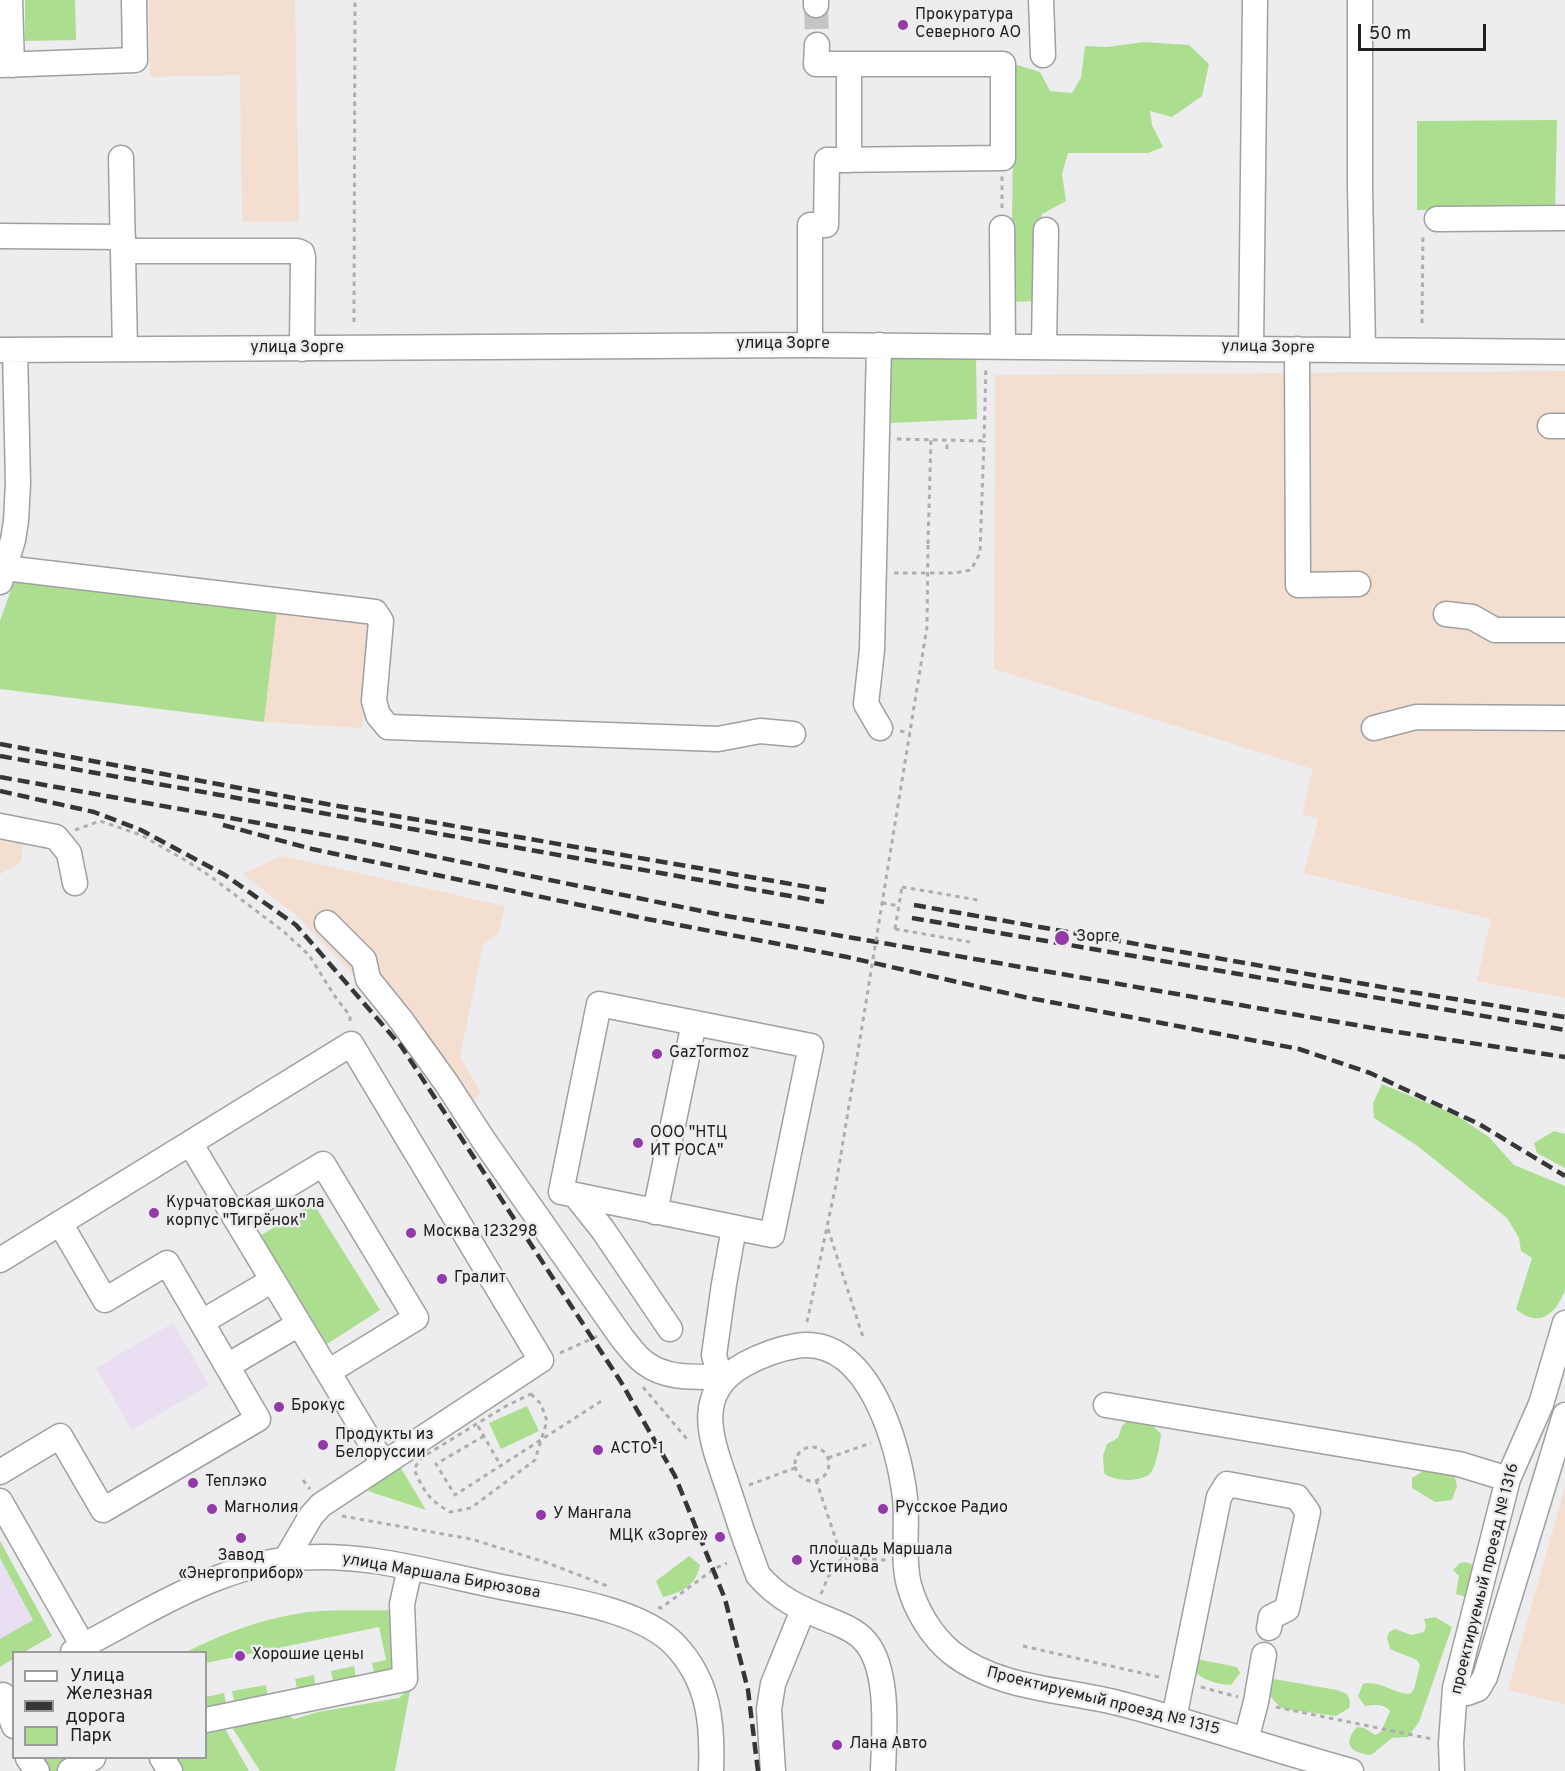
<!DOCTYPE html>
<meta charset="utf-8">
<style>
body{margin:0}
#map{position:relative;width:1565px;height:1771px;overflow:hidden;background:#edecef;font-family:Overpass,sans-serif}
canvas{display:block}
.legend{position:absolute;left:12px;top:1651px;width:195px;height:108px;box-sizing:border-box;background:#edecef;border:2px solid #9b9a9d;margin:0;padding:8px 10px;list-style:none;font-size:18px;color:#212021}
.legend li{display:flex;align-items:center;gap:12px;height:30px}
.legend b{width:30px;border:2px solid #9b9a9d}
.scale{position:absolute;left:1358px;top:24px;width:128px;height:27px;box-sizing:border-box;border:3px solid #212021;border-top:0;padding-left:8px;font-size:18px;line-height:21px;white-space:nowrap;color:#212021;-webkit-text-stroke:4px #edecef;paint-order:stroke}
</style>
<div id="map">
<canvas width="1565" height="1771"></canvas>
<ul class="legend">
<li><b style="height:8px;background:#fff"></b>Улица</li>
<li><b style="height:8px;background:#373637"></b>Железная дорога</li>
<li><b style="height:16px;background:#abdf8f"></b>Парк</li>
</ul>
<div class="scale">50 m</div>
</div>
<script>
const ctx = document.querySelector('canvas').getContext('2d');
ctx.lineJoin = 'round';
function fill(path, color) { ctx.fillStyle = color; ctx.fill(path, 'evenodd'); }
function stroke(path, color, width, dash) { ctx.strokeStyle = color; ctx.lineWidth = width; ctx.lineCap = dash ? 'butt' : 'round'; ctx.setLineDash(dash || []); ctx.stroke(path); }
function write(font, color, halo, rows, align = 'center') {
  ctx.font = font + ' Overpass,sans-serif'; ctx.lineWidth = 5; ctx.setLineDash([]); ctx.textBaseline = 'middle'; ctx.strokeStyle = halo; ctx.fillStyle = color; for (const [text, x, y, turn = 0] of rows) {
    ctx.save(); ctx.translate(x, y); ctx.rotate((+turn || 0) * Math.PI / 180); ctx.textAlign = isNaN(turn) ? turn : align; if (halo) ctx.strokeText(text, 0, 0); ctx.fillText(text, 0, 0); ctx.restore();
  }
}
const industrial = new Path2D(`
 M149 0H295L299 221 242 222 240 75 150 77Z
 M1565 371V998L1477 981 1491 919 1304 873 1318 819 1302 814 1313 769 994 669 995 375Z
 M277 610 374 622 362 728 264 722Z
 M0 840 23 844 21 862 0 874Z
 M282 856 505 906 498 934 483 945 460 1056 481 1093 460 1113 382 1004 296 915 243 874Z
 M1565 1487V1704L1508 1690Z`);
const education = new Path2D(`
 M173 1323 209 1385 132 1430 96 1368Z
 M0 1541 45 1623 0 1649Z`);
const green = new Path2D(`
 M25 0H75L76 40 25 41Z
 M1144 42 1189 45 1209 64 1202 96 1172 117 1150 111 1152 125 1163 147 1148 153H1068L1062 174 1066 201 1042 214 1033 301 1011 302 1014 64 1040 72 1050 91 1072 93 1081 78 1085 46 1107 47Z
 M1557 120 1555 210H1417V121Z
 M891 356 976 357 977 419 891 423Z
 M16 576 277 610 264 722 0 689V621Z
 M1382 1084 1454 1114 1489 1137 1514 1165 1565 1186V1290C1556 1314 1539 1329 1516 1309L1532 1258 1521 1251 1519 1238 1507 1218 1419 1147 1374 1118 1373 1103Z
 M1554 1131 1565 1134V1168L1537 1153 1534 1143Z
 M313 1203 380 1310 327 1344 260 1236Z
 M527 1406 539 1431 501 1449 489 1423Z
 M1127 1421 1151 1424 1161 1434C1160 1445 1157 1461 1152 1471 1146 1483 1112 1482 1104 1473L1103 1456 1107 1444 1118 1438 1122 1426Z
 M398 1463 426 1510 368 1491Z
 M1435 1464 1454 1474 1457 1486 1452 1500 1435 1502 1412 1488V1478Z
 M0 1541 52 1636 24 1652H14L13 1659 0 1667V1639L33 1620 0 1558Z
 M689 1556 700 1565C696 1586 682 1592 663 1597L656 1581Z
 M1466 1562 1473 1565 1476 1570 1469 1598 1456 1594 1459 1576 1453 1570 1460 1563Z
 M398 1610 400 1668 375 1678 372 1663 386 1660 379 1627 206 1663V1652H186C224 1633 267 1617 309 1612 338 1609 368 1611 398 1610Z
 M1435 1617 1452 1627 1419 1722 1408 1737 1392 1738 1371 1755C1352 1753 1341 1745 1357 1727L1364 1728 1375 1735 1381 1732 1390 1711C1383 1703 1376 1705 1365 1706L1358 1696 1363 1684C1378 1679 1394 1694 1410 1694L1414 1689 1420 1665 1417 1660 1390 1649 1387 1638 1389 1632 1395 1629 1411 1635 1424 1632 1426 1626 1424 1619Z
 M1197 1659 1237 1667 1240 1673 1231 1685C1216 1684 1202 1680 1192 1669Z
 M354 1666 356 1680 334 1686 331 1671Z
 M314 1675 316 1690 298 1693 295 1679Z
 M1268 1678 1337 1690 1347 1694 1350 1701 1349 1708 1336 1716 1284 1709 1279 1706 1264 1689Z
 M412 1680 395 1771H260L228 1721 280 1709 294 1719 318 1712 399 1698 404 1693Z
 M266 1685 268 1699 235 1706 232 1691Z
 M224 1693 227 1708 206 1713V1697Z
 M221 1722 249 1771H177L169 1758H206V1726Z
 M32 1758H89L64 1771H48Z`);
const minorTunnel = new Path2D(`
 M816 5 817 45`);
const path = new Path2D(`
 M1002 208V176
 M354 322 355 0
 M1422 323 1423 234
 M897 439 984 441 986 366
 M947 449V440
 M928 544 931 439
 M894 573H955L971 570 980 553 984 441
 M900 731 910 733
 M75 830 100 821 141 835 185 860 210 876 283 931 309 955 334 995 350 1016V1025
 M902 887 978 900
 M882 903 899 906
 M895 929 970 942
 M828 1229 864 1340
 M807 1322 836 1184 860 1039
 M560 1353 598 1336
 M643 1387 687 1439
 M531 1394 541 1404 547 1421 535 1460 471 1508 450 1512C429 1500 424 1492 414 1469L421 1458 506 1406Z
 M478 1426 501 1466
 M484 1436 436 1464 455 1495 603 1400
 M795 1464a17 17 0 1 1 34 0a17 17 0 1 1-34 0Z
 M828 1458 871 1443
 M303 1480 310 1489
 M816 1480 842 1558
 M749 1485 795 1468
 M342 1516 471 1539 545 1562 610 1587
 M821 1594 828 1577 842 1558 886 1560
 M658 1607 661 1608 714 1569 727 1563
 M1023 1646 1163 1678
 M1201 1687 1238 1697
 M1276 1707 1432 1739`);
const minor = new Path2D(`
 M10 0 12 65
 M816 0V5
 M1041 0 1043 55
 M1360 0V187L1363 349
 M0 65 135 60 134 0
 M121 158 125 349
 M849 160V64
 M1437 219 1565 218
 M1002 228 1003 346
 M0 236 123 237
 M124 251H297L302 253 303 257 302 349
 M810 345V225H826L827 160 1003 158V64H816L817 45
 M879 345 872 650 866 704 880 728
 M1044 346 1046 230
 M1251 348 1255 0
 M1297 349 1298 585 1358 584
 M0 350 810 345 1565 352
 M1550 426H1565
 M5 568 375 612 381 621 374 701 378 715 388 727 718 739 760 731 793 734
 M0 582 13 540 16 521 18 483 15 350
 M1446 614 1472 617 1495 630H1565
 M1374 728 1416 717 1565 718
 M0 826 56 837 69 853 75 883
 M327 923 364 960 368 979 401 1020 447 1084 484 1141 622 1338C629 1346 636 1357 645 1363 666 1379 694 1377 720 1377
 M599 1004 811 1046 772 1235 561 1192Z
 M190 1143 383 1463
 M576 1196 603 1230 670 1329
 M655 1212 694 1023
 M235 1217 323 1164 416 1318 328 1372
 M0 1260 351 1044 541 1360 321 1505 311 1516 286 1559
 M202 1322 273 1280
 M227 1366 299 1324
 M721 1382 714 1355 724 1284 734 1228
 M1106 1405 1459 1464 1508 1479
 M0 1472 60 1436 103 1510 258 1419 167 1263 105 1300 60 1223
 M0 1501 83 1646
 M73 1652C93 1640 115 1629 136 1617 184 1591 232 1567 287 1559 357 1550 429 1572 497 1586 548 1597 638 1606 675 1645 709 1681 713 1723 711 1771
 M1455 1688 1467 1693 1478 1689 1485 1677 1565 1415
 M3 1695 14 1726
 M1174 1718 1219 1497 1227 1484 1297 1497 1308 1512 1287 1609 1271 1617 1269 1628
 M206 1720 405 1679 402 1604 410 1568
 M1246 1740 1256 1702 1264 1655
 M28 1758 37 1771
 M162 1758 170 1771
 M70 1771 93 1758
 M773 1771 769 1709 773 1684 803 1610
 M883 1771C884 1735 891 1665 862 1638 857 1633 846 1627 839 1624 806 1610 782 1603 758 1575 747 1546 737 1517 728 1488 712 1441 691 1394 745 1364 762 1355 778 1349 796 1346 868 1334 899 1445 905 1498 908 1525 902 1559 909 1585 916 1610 931 1636 952 1653 999 1690 1065 1689 1122 1704 1199 1724 1274 1750 1351 1771
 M1452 1771 1451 1743 1455 1688 1508 1479 1541 1404 1565 1323`);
const rail = new Path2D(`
 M0 744 332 805 826 890
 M0 756 824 902
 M0 777 354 840 721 915 1390 1031 1565 1057
 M0 791 94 812 141 830 225 875 296 925 401 1046 621 1382 675 1476 725 1599 748 1690 758 1771
 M223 825 312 849 647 919 847 957 1024 997 1299 1049 1370 1073 1479 1124 1565 1176
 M914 905 1399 990 1565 1017
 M912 918 1565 1030`);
const pathBridge = new Path2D(`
 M895 929 902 887
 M860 1039 927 627 928 544`);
const markers = [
 [903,25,6,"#923aa7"],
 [1062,938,8,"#923aa7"],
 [657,1054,6,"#923aa7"],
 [638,1143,6,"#923aa7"],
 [154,1213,6,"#923aa7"],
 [411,1233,6,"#923aa7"],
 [442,1279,6,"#923aa7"],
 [279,1407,6,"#923aa7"],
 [323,1445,6,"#923aa7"],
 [598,1450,6,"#923aa7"],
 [193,1483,6,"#923aa7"],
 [212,1509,6,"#923aa7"],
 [883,1509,6,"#923aa7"],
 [541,1515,6,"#923aa7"],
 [720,1537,6,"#923aa7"],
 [241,1538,6,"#923aa7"],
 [797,1560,6,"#923aa7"],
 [240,1656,6,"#923aa7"],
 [837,1745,6,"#923aa7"]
];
const poiNames = [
 ["Прокуратура",915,16],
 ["Северного АО",915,34],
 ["Зорге",1076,938],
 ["GazTormoz",669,1054],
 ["ООО \"НТЦ",650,1134],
 ["ИТ РОСА\"",650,1152],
 ["Курчатовская школа",166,1204],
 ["корпус \"Тигрёнок\"",166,1222],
 ["Москва 123298",423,1233],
 ["Гралит",454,1279],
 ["Брокус",291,1407],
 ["Продукты из",335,1436],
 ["Белоруссии",335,1454],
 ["АСТО-1",610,1450],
 ["Теплэко",205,1483],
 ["Магнолия",224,1509],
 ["Русское Радио",895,1509],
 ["У Мангала",553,1515],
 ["МЦК «Зорге»",708,1537,"right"],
 ["площадь Маршала",809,1551],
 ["Устинова",809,1569],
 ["Завод",241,1557,"center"],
 ["«Энергоприбор»",241,1575,"center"],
 ["Хорошие цены",252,1656],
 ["Лана Авто",849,1745]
];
const streetNames = [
 ["улица Зорге",783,345],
 ["улица Зорге",1268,348,1],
 ["улица Зорге",297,349],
 ["улица Маршала Бирюзова",441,1577,10],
 ["проектируемый проезд № 1316",1486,1579,-76],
 ["Проектируемый проезд № 1315",1103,1702,14]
];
fill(industrial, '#f3ded0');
fill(education, '#e9def2');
fill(green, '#abdf8f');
stroke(minorTunnel, '#c4c3c6', 24, [24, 12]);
stroke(minor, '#a09fa1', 27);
stroke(path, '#aeadaf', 3, [4.5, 4.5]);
stroke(minor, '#fff', 24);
stroke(rail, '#373637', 4.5, [12, 6]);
stroke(pathBridge, '#aeadaf', 3, [4.5, 4.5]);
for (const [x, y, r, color] of markers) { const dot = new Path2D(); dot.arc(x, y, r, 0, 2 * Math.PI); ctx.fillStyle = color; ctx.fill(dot); stroke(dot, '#edecef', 2); }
write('16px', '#212021', '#edecef', poiNames, 'left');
write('16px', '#212021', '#edecef', streetNames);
</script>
